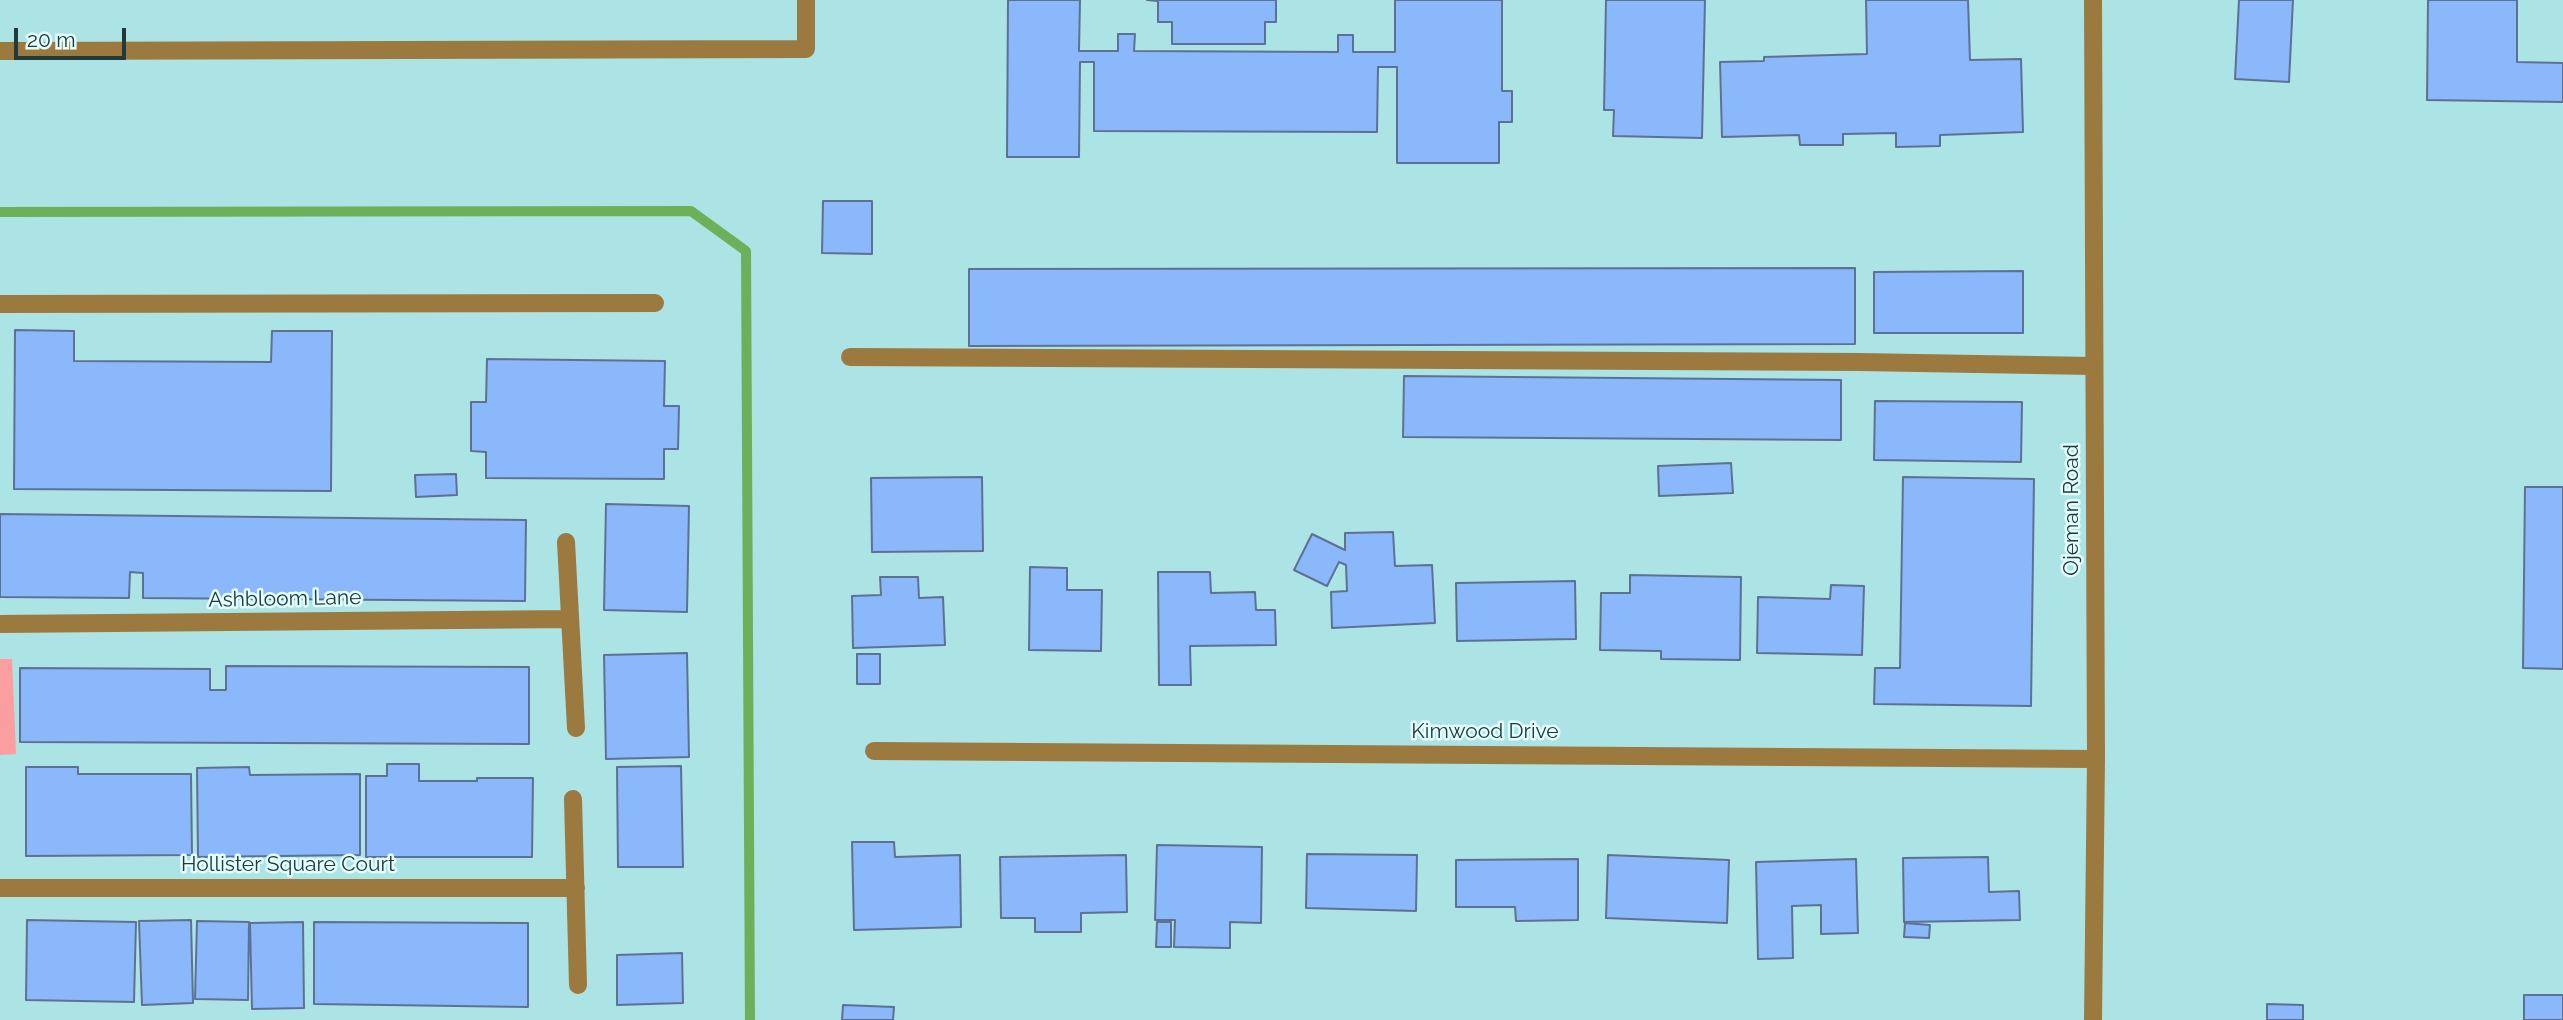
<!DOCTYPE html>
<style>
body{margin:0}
#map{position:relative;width:2563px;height:1020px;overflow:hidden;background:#ace3e4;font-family:Raleway,sans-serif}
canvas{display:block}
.scale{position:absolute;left:14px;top:28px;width:112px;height:32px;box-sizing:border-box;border:4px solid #233a3a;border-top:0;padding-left:9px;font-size:21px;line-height:24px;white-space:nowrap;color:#233a3a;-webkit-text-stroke:5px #e3feff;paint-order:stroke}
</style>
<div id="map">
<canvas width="2563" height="1020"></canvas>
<div class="scale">20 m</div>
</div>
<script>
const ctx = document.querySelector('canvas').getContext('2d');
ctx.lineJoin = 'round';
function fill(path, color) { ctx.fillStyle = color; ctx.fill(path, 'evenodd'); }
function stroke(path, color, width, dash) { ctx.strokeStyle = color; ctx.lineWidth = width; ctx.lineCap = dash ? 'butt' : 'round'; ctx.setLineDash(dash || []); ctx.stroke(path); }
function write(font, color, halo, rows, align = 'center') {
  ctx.font = font + ' Raleway,sans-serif'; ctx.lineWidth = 5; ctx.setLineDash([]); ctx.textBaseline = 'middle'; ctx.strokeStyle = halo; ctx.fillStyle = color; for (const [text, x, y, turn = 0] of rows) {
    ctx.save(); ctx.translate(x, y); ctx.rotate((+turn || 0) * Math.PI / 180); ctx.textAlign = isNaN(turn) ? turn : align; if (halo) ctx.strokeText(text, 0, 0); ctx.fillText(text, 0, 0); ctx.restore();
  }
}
const green = new Path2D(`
 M0 659H12L16 754 0 755Z`);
const stream = new Path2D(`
 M0 212 691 211 746 251 750 1020`);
const building = new Path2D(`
 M1008 0H1080L1079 51H1118V34H1135L1134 51 1338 52V35H1353V52H1395V0H1502V91H1512V122H1499V163H1397V67H1378L1377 132 1094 131V62H1080L1079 157H1007Z
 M1147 0H1276V22H1265V44H1172V22H1158V1Z
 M1606 0H1705L1702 138 1613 136 1614 110H1604Z
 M1866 0H1968L1970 60 2021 59 2023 132 1940 135V146L1896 147V133L1843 134V145H1800L1799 135 1722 137 1720 62 1764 61V57L1867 54Z
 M2239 0H2293L2289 82 2235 79Z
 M2428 0H2517V62L2563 63V102L2427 100Z
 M823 201H872V254L822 253Z
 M1855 268V344L969 346V269Z
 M2023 271V333H1874V272Z
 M15 330 74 331V361L271 362 272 331H332L331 491 14 489Z
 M487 359 665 361 664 406H679L678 449H664V479L486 478V452L471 451V402H486Z
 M1404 376 1841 380V440L1403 437Z
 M1875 401 2022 402 2021 462 1874 460Z
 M1731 463 1733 493 1659 496 1658 466Z
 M456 474 457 495 416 497 415 475Z
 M982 477 983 551 872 552 871 478Z
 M1903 477 2034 479 2031 706 1874 704 1875 668H1900Z
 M2525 487H2563V669L2523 668Z
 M606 504 689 506 687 612 604 610Z
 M0 514 526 520 525 601 143 598V573L130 572 129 598 0 597Z
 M1393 532 1395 566 1432 565 1435 623 1332 628 1331 592 1347 591 1346 565 1339 562 1327 586 1294 570 1312 534 1345 550V533Z
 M1030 567 1067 568V590H1102L1101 651 1029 650Z
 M1158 572H1210L1211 593 1255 592 1256 610H1275L1276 645 1190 646 1191 685H1159Z
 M1630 575 1741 577 1740 660 1661 659V651L1600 650 1601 593H1630Z
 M880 577H918L919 598 943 597 945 645 853 648 852 596 881 595Z
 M1575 581 1576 639 1457 641 1456 583Z
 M1831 585 1864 586 1862 655 1757 653 1758 597 1830 599Z
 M687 653 689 757 606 759 604 655Z
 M857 654H880V684H857Z
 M226 666 529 667V744L20 742V668L210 669V690H226Z
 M387 764H419V781H477V778H533L532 857H366V776H387Z
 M681 766 683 867H618L617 767Z
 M26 767H78V774H191L192 855 26 856Z
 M249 767 250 775 360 774V855L198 857 197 768Z
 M852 842H894L895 857 960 855 961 927 854 930Z
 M1157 845 1262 847 1261 923 1230 922V948L1174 947 1175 920H1155Z
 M1307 854 1417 855 1416 911 1306 908Z
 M1126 855 1127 912 1081 913V932H1035V918H1001L1000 857Z
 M1608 855 1729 860 1727 923 1606 918Z
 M1988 857 1989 892 2019 891 2020 920 1904 922 1903 858Z
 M1578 859V920L1516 921 1515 907H1456V860Z
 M1856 859 1858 933 1821 934V905L1792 906 1793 958 1758 959 1756 862Z
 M27 920 136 922 134 1002 26 1000Z
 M191 920 193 1003 142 1005 139 921Z
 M197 921 249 922 248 1000 195 999Z
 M303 922 304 1008 252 1009 250 923Z
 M314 922 528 923V1007L314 1004Z
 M1157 922H1171V947H1156Z
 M1905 923 1930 925 1929 938 1904 937Z
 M682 953 683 1003 617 1005V955Z
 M2524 995H2563V1020H2524Z
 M2267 1004 2303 1005V1020H2267Z
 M843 1005 894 1007 893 1020H842Z`);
const minor = new Path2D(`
 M2093 0 2096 759 2093 1020
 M0 51 806 49V0
 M0 304 655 303
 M850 357 1859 362 2094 366
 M566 542 576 728
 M0 624 570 619
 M874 751 2096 759
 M573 799 578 985
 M0 888H576`);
const streetNames = [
 ["Ojeman Road",2072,510,-90],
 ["Ashbloom Lane",285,599,-1],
 ["Kimwood Drive",1485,732],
 ["Hollister Square Court",288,865]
];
fill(green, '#fa9e9f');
stroke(stream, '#6eaf5a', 10);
fill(building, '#8bb7fb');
stroke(building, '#5d7292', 2);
stroke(minor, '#9c793e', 18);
write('21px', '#233a3a', '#e3feff', streetNames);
</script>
